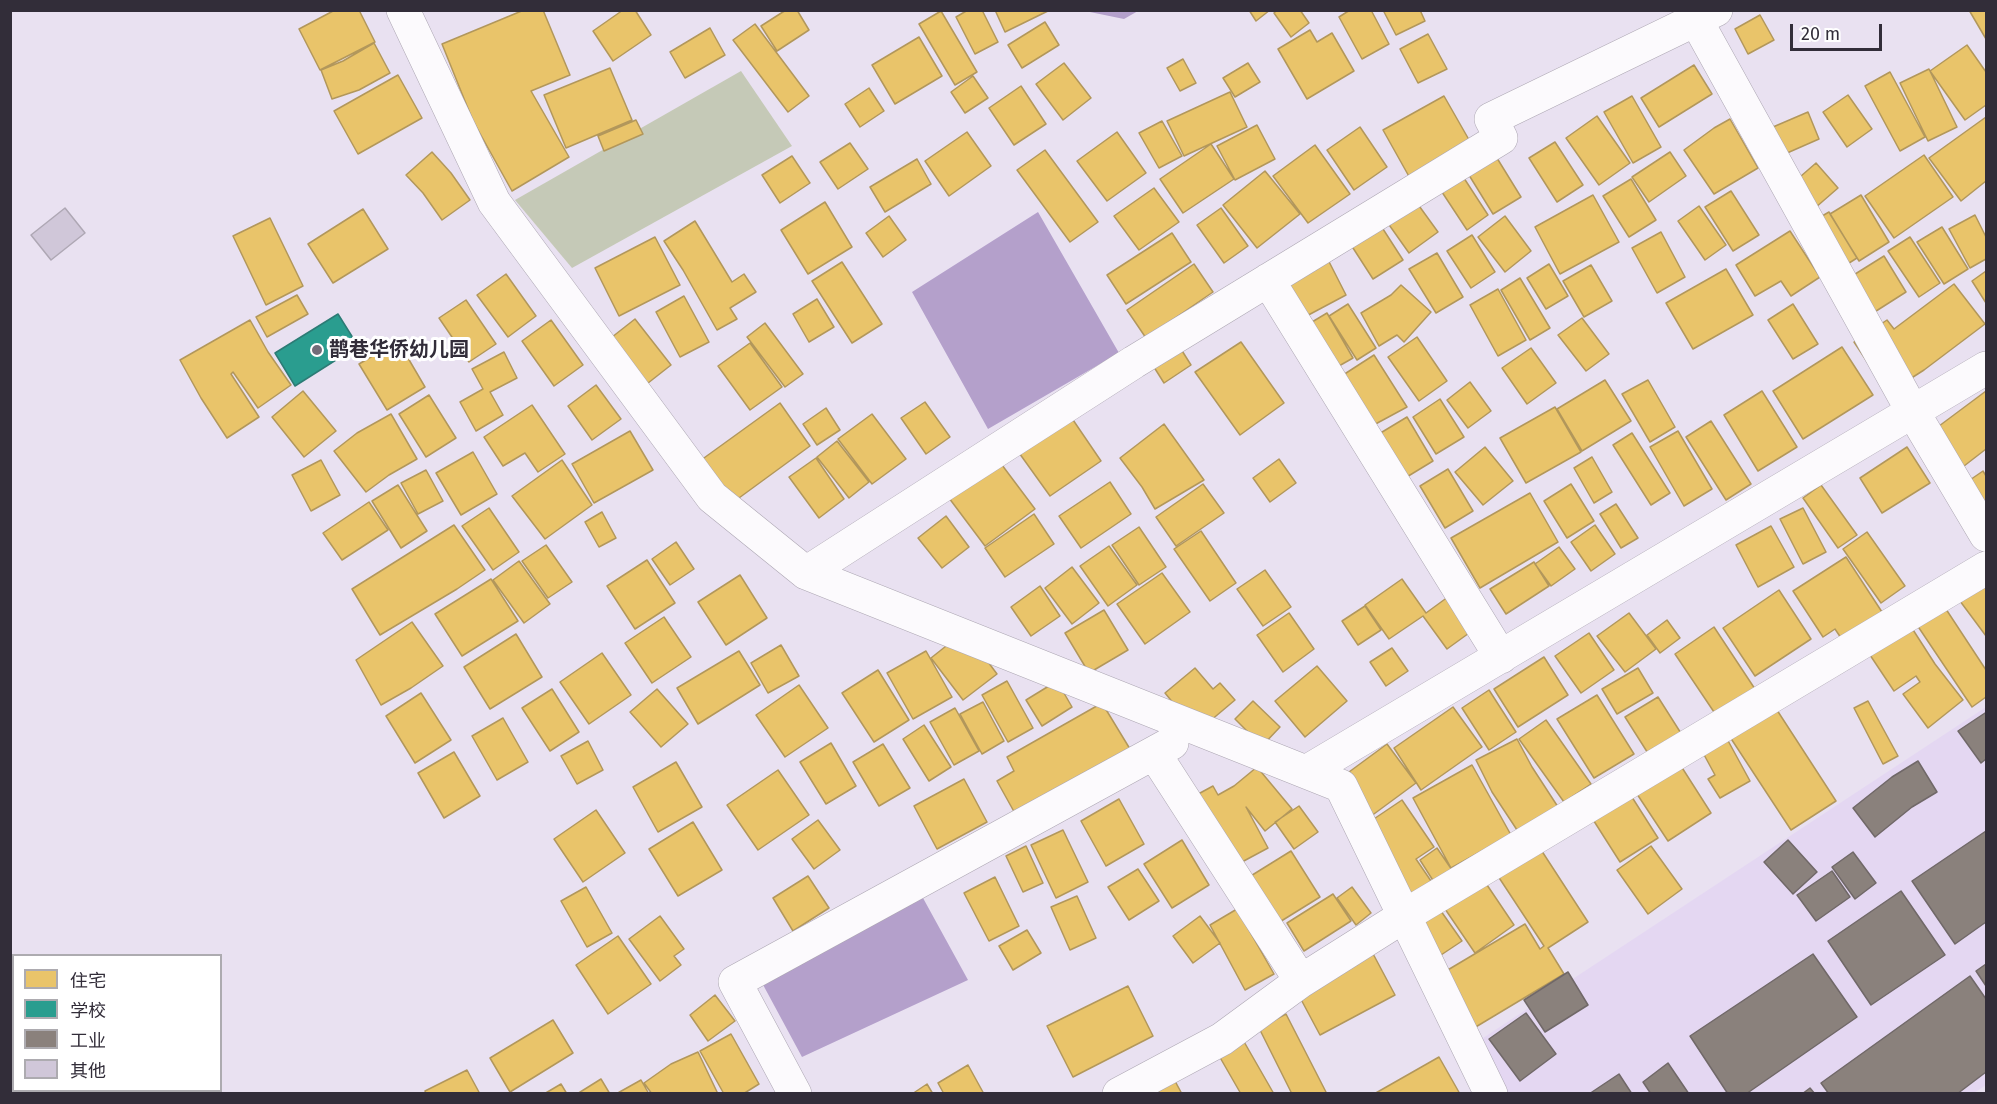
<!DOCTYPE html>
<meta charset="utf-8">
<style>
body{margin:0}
#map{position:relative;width:1997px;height:1104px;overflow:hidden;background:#e9e1f1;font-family:"Fira Sans","Noto Sans SC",sans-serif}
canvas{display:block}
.frame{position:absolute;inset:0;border:12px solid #322d39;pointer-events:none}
.legend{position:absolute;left:12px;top:954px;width:210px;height:138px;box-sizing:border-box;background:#fff;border:2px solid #adabb0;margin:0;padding:8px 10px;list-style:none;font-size:18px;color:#322d39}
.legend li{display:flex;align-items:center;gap:12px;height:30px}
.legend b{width:30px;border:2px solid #adabb0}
.scale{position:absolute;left:1790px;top:24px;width:92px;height:27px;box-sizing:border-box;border:3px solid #322d39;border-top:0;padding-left:8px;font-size:18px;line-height:21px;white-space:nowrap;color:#322d39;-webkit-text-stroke:4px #fff;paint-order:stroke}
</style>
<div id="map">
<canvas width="1997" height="1104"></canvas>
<div class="frame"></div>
<ul class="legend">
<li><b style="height:16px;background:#e9c46a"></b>住宅</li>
<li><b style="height:16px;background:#2a9d8f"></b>学校</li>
<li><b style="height:16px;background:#8a817c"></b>工业</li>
<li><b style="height:16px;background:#d0c7d9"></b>其他</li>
</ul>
<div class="scale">20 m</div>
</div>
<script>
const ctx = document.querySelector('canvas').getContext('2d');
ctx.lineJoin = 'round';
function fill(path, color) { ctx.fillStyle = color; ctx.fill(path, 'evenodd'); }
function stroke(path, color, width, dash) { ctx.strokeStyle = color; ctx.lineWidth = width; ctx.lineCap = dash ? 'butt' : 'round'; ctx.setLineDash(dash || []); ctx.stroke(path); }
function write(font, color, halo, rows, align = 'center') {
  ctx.font = font + ' "Fira Sans","Noto Sans SC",sans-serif'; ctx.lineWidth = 6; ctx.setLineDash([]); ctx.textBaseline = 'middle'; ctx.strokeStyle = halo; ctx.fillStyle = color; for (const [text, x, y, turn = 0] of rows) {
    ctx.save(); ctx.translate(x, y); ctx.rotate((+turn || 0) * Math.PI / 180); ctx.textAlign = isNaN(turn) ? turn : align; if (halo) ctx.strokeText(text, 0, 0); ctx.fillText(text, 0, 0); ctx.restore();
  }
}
const built = new Path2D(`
 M1986 707V1085L1974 1093H1506L1480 1040Z`);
const green = new Path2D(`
 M741 71 792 146 572 268 515 200Z`);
const water = new Path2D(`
 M1085 11 1138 10V11L1124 19Z
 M1038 212 1119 353 988 429 912 292Z
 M923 898 968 980 802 1057 761 981Z`);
const homes = new Path2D(`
 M335 10H359L375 42 320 70 299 29Z
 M524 10H543L570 75 531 91 569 157 512 191 473 121 442 44Z
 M623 10H635L651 35 613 61 593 31Z
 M786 10H797L809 30 777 51 761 26Z
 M968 10H982L998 42 975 54 956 17Z
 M995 10H1050L1005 32Z
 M1249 10H1270L1256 21Z
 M1277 10H1300L1309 23 1291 37 1274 13Z
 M1350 10H1371L1389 44 1362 59 1339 17Z
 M1383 10H1420L1425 21 1396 35Z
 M1969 10H1986V39Z
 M941 11 977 72 955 85 919 24Z
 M1760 15 1774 40 1748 54 1735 29Z
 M1045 22 1059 45 1022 68 1008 45Z
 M755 24 809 96 788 112 733 40Z
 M710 28 725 55 685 78 670 52Z
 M1310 30 1317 42 1332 33 1354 71 1307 99 1278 49Z
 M1428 34 1447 69 1418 83 1400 49Z
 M919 37 942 76 895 104 872 65Z
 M374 43 390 73 359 90 332 99 321 70 343 61Z
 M1967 45 1986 72V105L1965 120 1930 71Z
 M1183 59 1196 83 1180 91 1167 68Z
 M1064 63 1091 98 1063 120 1036 84Z
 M1248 63 1260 82 1235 97 1223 78Z
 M1694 65 1712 94 1659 127 1641 98Z
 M610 68 632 120 566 148 544 95Z
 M1929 69 1957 127 1928 141 1900 83Z
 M1890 72 1925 137 1900 151 1865 86Z
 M398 75 422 118 358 154 334 111Z
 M973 76 988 98 965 113 951 92Z
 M1021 86 1046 124 1014 145 989 108Z
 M869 88 884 111 860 127 845 104Z
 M1230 92 1247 127 1184 156 1167 121Z
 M1848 95 1872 129 1847 147 1823 112Z
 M1444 96 1472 145 1411 180 1383 130Z
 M1632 96 1661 147 1633 163 1604 112Z
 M1808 112 1819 139 1778 157 1766 130Z
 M1597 116 1630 163 1599 185 1566 138Z
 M1986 117V181L1961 201 1929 158Z
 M1730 119 1758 168 1714 194 1684 150 1714 128Z
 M636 120 643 134 604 151 598 136Z
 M1162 121 1182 156 1159 168 1139 133Z
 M1257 125 1275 159 1235 180 1217 146Z
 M1360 127 1387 167 1354 190 1327 150Z
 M967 132 991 166 949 196 925 161Z
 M1117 132 1146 173 1107 201 1077 161Z
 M1555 142 1583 185 1557 202 1529 158Z
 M850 143 868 169 838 189 820 162Z
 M1211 144 1234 179 1183 213 1160 179Z
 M1315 145 1350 194 1308 223 1273 176Z
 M1045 150 1098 222 1070 242 1017 170Z
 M1492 150 1521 197 1493 214 1464 167Z
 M432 152 451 173 470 200 442 220 423 193 406 175Z
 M1670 152 1686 176 1649 202 1632 177Z
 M1924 155 1953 197 1894 238 1865 196Z
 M792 156 810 183 780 203 762 175Z
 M917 159 931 184 885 212 870 187Z
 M1816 163 1838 188 1815 208 1793 183Z
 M1265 171 1300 214 1257 248 1223 205Z
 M1460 172 1488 215 1467 230 1438 186Z
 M1631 179 1656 220 1629 237 1603 196Z
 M1154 188 1179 222 1139 250 1114 216Z
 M1731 191 1759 235 1733 251 1705 207Z
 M1409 192 1438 232 1409 253 1380 212Z
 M1593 195 1619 242 1560 274 1535 227Z
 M1861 195 1889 242 1859 261 1830 214Z
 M825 202 852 247 808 274 781 230Z
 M1699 206 1726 245 1705 260 1678 221Z
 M1221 208 1248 246 1224 263 1197 225Z
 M363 209 388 249 333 283 308 244Z
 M1829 212 1857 258 1827 277 1798 230Z
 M1374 215 1403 260 1373 279 1344 234Z
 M1975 215 1986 237V259L1970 268 1949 229Z
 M889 216 906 240 883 257 866 233Z
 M1505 216 1531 251 1505 272 1478 237Z
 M270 218 303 286 266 305 233 236Z
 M695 221 732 282 744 274 756 292 730 308 737 319 717 330 683 270 664 241Z
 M1942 227 1968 269 1944 284 1917 242Z
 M1790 231 1820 277 1791 296 1781 281 1755 296 1736 265Z
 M1661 232 1685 277 1657 293 1632 248Z
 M1172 233 1191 262 1126 304 1107 275Z
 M1472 235 1495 272 1471 288 1447 251Z
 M655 237 680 285 619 316 595 268Z
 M1910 237 1940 283 1919 297 1888 251Z
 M1320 244 1346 295 1284 328 1291 259Z
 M1437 253 1463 297 1436 313 1409 269Z
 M1884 256 1906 292 1851 327 1828 291Z
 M842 262 882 324 852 343 812 281Z
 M1194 264 1213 292 1146 338 1127 310Z
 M1549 264 1568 296 1546 309 1527 278Z
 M1591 265 1612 301 1584 317 1563 281Z
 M1726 269 1753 315 1693 349 1666 303Z
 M1986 271V303L1972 281Z
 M506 274 536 316 508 337 477 295Z
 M1520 278 1550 328 1530 340 1501 290Z
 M1954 284 1985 324 1924 370 1888 393 1854 342 1887 320 1894 329Z
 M1401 285 1431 312 1404 342 1397 335 1379 346 1361 313 1391 295Z
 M1498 289 1526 340 1498 356 1470 305Z
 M297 295 308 314 267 337 256 317Z
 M684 296 709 342 680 357 656 312Z
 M817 299 834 327 809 342 793 314Z
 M466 300 496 344 469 362 439 318Z
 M1348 304 1376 348 1357 360 1329 316Z
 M1793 304 1818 344 1793 359 1768 320Z
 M1327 313 1353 358 1323 375 1297 331Z
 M1582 318 1609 354 1586 371 1558 335Z
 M635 319 671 365 643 387 607 341Z
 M250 320 268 352 291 385 258 408 233 372 231 374 259 417 227 438 201 398 180 360Z
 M551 320 583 365 554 386 522 341Z
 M765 323 803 374 785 387 747 337Z
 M1417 337 1447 381 1419 401 1388 357Z
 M1174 338 1191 365 1164 383 1147 356Z
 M398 341 425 387 387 410 359 364Z
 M1241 342 1284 403 1240 435 1195 372Z
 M750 343 782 387 750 410 718 366Z
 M1842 347 1873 395 1803 439 1773 391Z
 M1531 348 1556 383 1527 404 1502 368Z
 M504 352 517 378 490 392 503 415 476 431 460 402 483 389 472 369Z
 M1374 355 1407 407 1357 434 1326 386Z
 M1605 380 1631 421 1582 451 1557 409Z
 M1648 380 1675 427 1650 442 1622 394Z
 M1470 382 1491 411 1468 428 1447 400Z
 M596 385 621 419 592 440 568 406Z
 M303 391 336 431 304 457 272 417Z
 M1762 391 1797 447 1758 471 1724 415Z
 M1986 391V449L1955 473 1927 435Z
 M429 395 456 438 426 457 399 414Z
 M1440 399 1464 437 1436 454 1413 417Z
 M925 402 950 437 926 454 901 418Z
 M780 403 810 446 728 506 697 463Z
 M532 405 565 454 538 472 525 453 503 466 484 437Z
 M1555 407 1581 452 1526 483 1500 438Z
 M826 408 840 430 817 445 803 424Z
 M391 414 417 459 389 475 366 492 334 451 357 433Z
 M872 414 906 459 872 484 838 439Z
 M1069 414 1101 461 1050 496 1017 450Z
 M1407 417 1433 461 1387 489 1359 446Z
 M1711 421 1751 484 1726 500 1686 437Z
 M1164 424 1204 480 1155 509 1142 487 1120 458Z
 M630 431 653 470 594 503 572 464Z
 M1678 431 1712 489 1684 506 1650 447Z
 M1632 433 1670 493 1651 505 1613 445Z
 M837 441 869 482 849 498 817 457Z
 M984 441 1035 509 985 546 934 478Z
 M1485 447 1513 481 1483 505 1455 472Z
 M1907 447 1930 483 1882 513 1860 478Z
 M473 452 497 494 461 515 436 473Z
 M1592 457 1612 492 1594 503 1574 468Z
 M816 458 844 499 819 518 789 477Z
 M1279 459 1296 483 1270 502 1253 478Z
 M321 460 340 495 311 511 292 475Z
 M562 460 592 505 545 539 512 496Z
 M1448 469 1473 511 1445 528 1420 486Z
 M426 470 443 501 418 514 401 483Z
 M1983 471 1986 476V520L1948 495Z
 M1110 482 1131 514 1081 548 1059 516Z
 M1203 484 1224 513 1176 546 1156 517Z
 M1571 484 1594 521 1567 538 1544 501Z
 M398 485 427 531 401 548 372 501Z
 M1821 485 1857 535 1838 548 1803 498Z
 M1530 493 1558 542 1480 588 1451 538Z
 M369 502 388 530 342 560 323 533Z
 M1616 504 1638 538 1621 548 1600 514Z
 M489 508 519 552 493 570 462 526Z
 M1803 508 1826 552 1803 564 1780 519Z
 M602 512 616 538 599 547 585 522Z
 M1034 514 1054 544 1005 577 985 548Z
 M946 516 969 547 942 568 918 538Z
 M454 525 485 570 457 589 380 635 352 589Z
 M1595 525 1615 554 1591 571 1571 542Z
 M1771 526 1794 567 1758 587 1736 545Z
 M1139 527 1166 567 1139 585 1112 545Z
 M1201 531 1236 583 1210 601 1174 549Z
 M1867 532 1905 586 1881 603 1843 549Z
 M676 542 694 569 670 585 652 559Z
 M546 545 572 582 548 598 522 561Z
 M1109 546 1137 585 1108 606 1080 566Z
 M1559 547 1575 569 1551 586 1535 564Z
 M1846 557 1882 612 1841 638 1835 629 1823 637 1793 591Z
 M647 560 675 603 635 629 607 586Z
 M519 561 550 604 524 623 493 580Z
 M1534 562 1549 586 1506 614 1490 589Z
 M1072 567 1099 603 1072 624 1045 588Z
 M1265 570 1291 607 1263 626 1237 589Z
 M1162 573 1190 612 1145 644 1117 604Z
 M740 575 767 618 726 645 698 602Z
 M491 579 518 621 462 656 435 614Z
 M1402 579 1426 613 1452 594 1476 628 1447 649 1423 616 1389 639 1365 605Z
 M1986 581V636L1960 601Z
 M1040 586 1060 616 1031 636 1011 607Z
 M1779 590 1811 639 1755 676 1723 628Z
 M1940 600 1986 670V697L1972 707 1913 619Z
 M1365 606 1381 630 1358 645 1342 621Z
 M1104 610 1128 650 1089 673 1065 633Z
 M1289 613 1314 649 1283 672 1257 635Z
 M1629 613 1656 649 1625 672 1597 636Z
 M664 617 691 657 652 683 625 643Z
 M1667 620 1680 638 1660 653 1647 635Z
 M412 622 443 666 411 688 381 705 356 660Z
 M1908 622 1935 664 1963 700 1928 728 1903 694 1920 682 1916 676 1894 691 1866 649Z
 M1714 627 1755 689 1716 715 1675 654Z
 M965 631 997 674 963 700 931 658Z
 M1589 633 1614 670 1581 693 1555 656Z
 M516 634 542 677 490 709 464 667Z
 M781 645 799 676 768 693 751 663Z
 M1392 648 1408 671 1386 686 1370 662Z
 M739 651 760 685 698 724 677 688Z
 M926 651 952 697 913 719 887 673Z
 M602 653 631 695 589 724 560 682Z
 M1544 657 1568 695 1518 727 1494 689Z
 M1317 666 1347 701 1305 737 1275 701Z
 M1195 668 1213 689 1220 683 1235 700 1197 732 1165 693Z
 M1638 668 1653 693 1617 714 1602 689Z
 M878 670 909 720 874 742 842 693Z
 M1007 681 1033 728 1008 742 982 695Z
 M1057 681 1072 707 1042 726 1026 700Z
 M799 685 828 728 785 757 756 715Z
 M552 689 579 732 550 751 522 708Z
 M657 689 688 724 661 747 630 712Z
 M1489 690 1516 732 1489 750 1462 708Z
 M421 693 451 740 415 763 386 716Z
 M1597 695 1634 754 1594 778 1557 719Z
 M1658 697 1684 738 1651 758 1625 717Z
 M1253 701 1280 727 1262 746 1235 719Z
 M1868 701 1898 756 1883 764 1854 708Z
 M983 702 1004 741 982 754 960 714Z
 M1102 703 1130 749 1017 817 997 781 1014 771 1007 757Z
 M1453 707 1482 747 1421 790 1394 748Z
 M1775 707 1836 801 1791 830 1730 737Z
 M955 708 979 751 954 765 930 722Z
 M503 718 528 762 497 780 472 736Z
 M1546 720 1591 784 1564 802 1519 739Z
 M924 725 951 767 929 781 903 739Z
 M1726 737 1750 781 1720 798 1708 779 1715 775 1702 751Z
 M1517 739 1532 767 1560 810 1521 836 1492 792 1476 760Z
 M588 741 603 770 577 784 561 756Z
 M831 743 856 786 826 804 800 762Z
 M883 744 910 788 879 806 853 762Z
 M1387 744 1416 783 1359 825 1330 786Z
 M454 752 480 796 444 818 418 773Z
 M676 762 702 807 658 832 633 787Z
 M1472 765 1511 835 1451 868 1413 798Z
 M1681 766 1711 813 1668 841 1637 794Z
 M1257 767 1292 809 1265 831 1246 807 1268 848 1227 870 1189 799 1213 786 1218 795 1234 786Z
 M778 770 809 815 758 850 727 805Z
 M964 779 987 822 937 849 914 806Z
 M1630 794 1658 838 1620 862 1592 818Z
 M1119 799 1144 844 1106 866 1081 821Z
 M1402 800 1434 847 1416 859 1431 881 1402 901 1356 831Z
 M1299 806 1318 832 1294 849 1275 822Z
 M596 810 625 853 583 882 554 839Z
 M818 820 840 850 814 869 792 839Z
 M693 822 722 870 678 896 649 849Z
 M1063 830 1088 882 1056 898 1031 845Z
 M1534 839 1588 922 1548 948 1564 974 1474 1028 1441 974 1525 924 1540 949 1544 946 1492 867Z
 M1182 840 1209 885 1172 908 1144 864Z
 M1026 846 1043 883 1023 892 1006 856Z
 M1651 846 1682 889 1648 914 1617 870Z
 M1437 848 1452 870 1434 882 1420 860Z
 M1291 851 1320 897 1270 928 1241 882Z
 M1138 869 1159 901 1129 920 1108 887Z
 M808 876 829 908 793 931 773 898Z
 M1481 876 1514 925 1475 953 1441 903Z
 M995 877 1019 926 989 941 964 893Z
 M586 887 612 933 587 947 561 901Z
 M1352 887 1371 913 1356 925 1337 898Z
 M1333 894 1351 921 1304 951 1287 923Z
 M1077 896 1096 938 1070 950 1051 907Z
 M1436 904 1462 941 1441 955 1415 918Z
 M1237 909 1274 974 1245 990 1210 925Z
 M660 916 684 949 674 956 681 965 660 981 629 939Z
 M1200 916 1220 943 1193 963 1173 936Z
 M1027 930 1041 953 1013 970 999 946Z
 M618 936 651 984 608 1014 576 965Z
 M1371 950 1395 995 1320 1035 1296 990Z
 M1128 986 1153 1036 1073 1077 1047 1026Z
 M715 995 735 1021 708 1041 690 1015Z
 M1286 1014 1327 1094H1292L1259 1028Z
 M553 1020 573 1053 510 1092 490 1058Z
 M1239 1033 1274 1094H1241L1214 1047Z
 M731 1034 759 1084 743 1094H724L700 1051Z
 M698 1052 718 1094H652L644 1083 671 1064Z
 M1439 1057 1460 1094H1374Z
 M968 1065 984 1094H944L938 1083Z
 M467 1070 480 1094H426L425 1091Z
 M601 1079 610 1094H577Z
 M641 1080 649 1094H616Z
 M1175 1081 1182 1094H1153Z
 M561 1084 567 1094H544Z
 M927 1084 933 1094H912Z`);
const schools = new Path2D(`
 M338 314 358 346 295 386 275 353Z`);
const industry = new Path2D(`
 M1985 713 1986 715V759L1981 763 1958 731Z
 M1918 761 1937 792 1912 807 1875 837 1853 808 1892 777Z
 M1986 831V922L1955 944 1912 881Z
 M1788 840 1817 872 1793 894 1764 862Z
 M1853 852 1876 883 1855 899 1832 867Z
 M1832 871 1850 897 1816 921 1797 895Z
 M1901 891 1945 955 1871 1005 1828 941Z
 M1813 954 1857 1017 1746 1094H1728L1690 1036Z
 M1986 964V986L1976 971Z
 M1568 972 1588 1005 1545 1032 1524 1000Z
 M1970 976 1986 999V1072L1957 1094H1829L1821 1083Z
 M1526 1013 1556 1054 1520 1081 1489 1039Z
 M1668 1063 1689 1094H1651L1643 1082Z
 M1619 1074 1632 1094H1589Z
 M1810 1088 1815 1094H1802Z`);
const building = new Path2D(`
 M65 208 85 233 51 260 31 235Z`);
const minor = new Path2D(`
 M403 10 494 202 712 497 806 573 1341 786 1491 1094
 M1696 20 1913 412 1986 535
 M1268 280 1501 657
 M806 573 1134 362 1501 138 1491 119 1716 10
 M1154 753 1301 981 1404 916 1986 568
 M1306 772 1986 368
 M795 1094 735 982 1172 743
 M1119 1094 1222 1039 1301 981`);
const markers = [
 [317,350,6,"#726c79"]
];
const poiNames = [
 ["鹊巷华侨幼儿园",329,350]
];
fill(built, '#e4d7f2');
fill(green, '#c5c9b7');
fill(water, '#b4a0cb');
fill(homes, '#e9c46a');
stroke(homes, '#b2975b', 1.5);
fill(schools, '#2a9d8f');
stroke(schools, '#2c7b75', 1.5);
fill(industry, '#8a817c');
stroke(industry, '#706868', 1.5);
fill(building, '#d0c7d9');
stroke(building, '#aea7b4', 1.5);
stroke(minor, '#aca6b2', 34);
stroke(minor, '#fcfafd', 33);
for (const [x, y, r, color] of markers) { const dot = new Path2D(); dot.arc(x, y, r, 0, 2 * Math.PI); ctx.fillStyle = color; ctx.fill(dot); stroke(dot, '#fff', 2); }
write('bold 20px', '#322d39', '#fff', poiNames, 'left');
</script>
